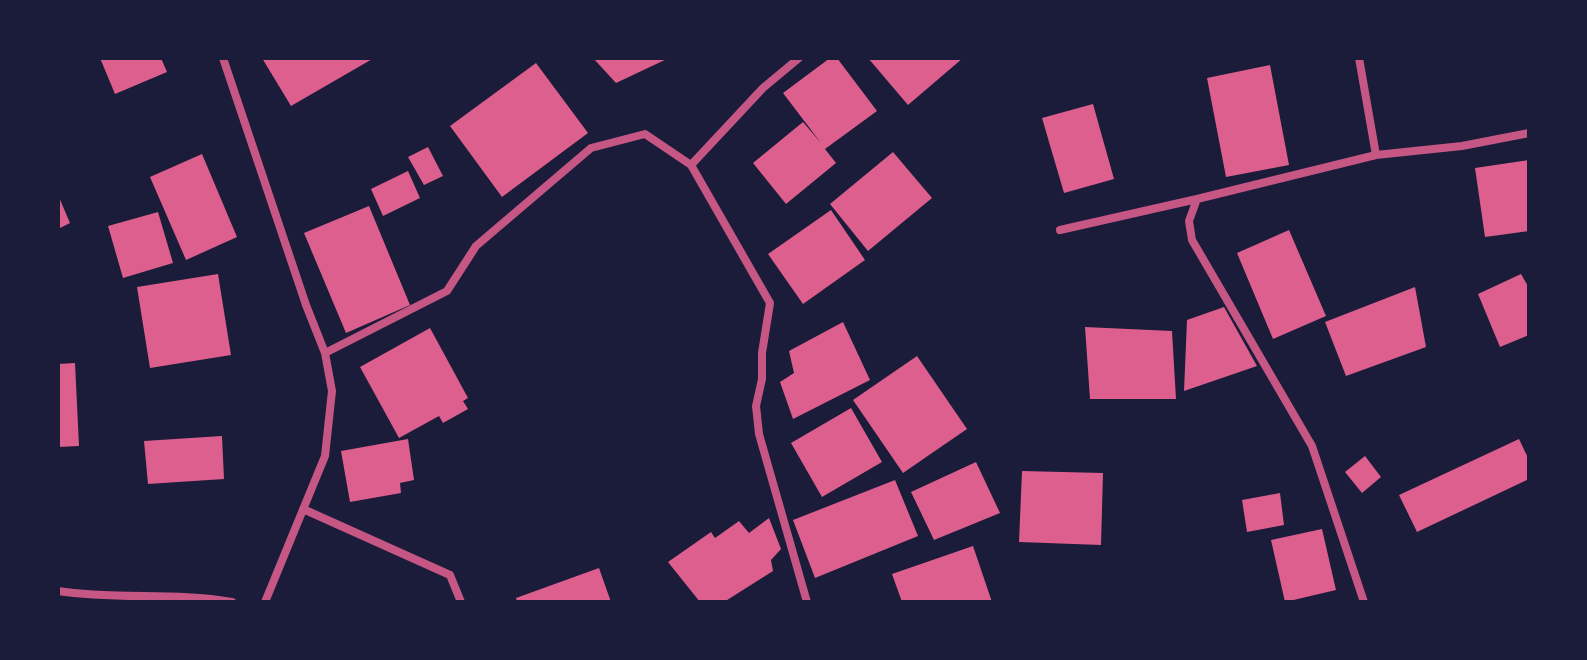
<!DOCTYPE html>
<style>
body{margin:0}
#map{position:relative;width:1587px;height:660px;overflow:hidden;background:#1b1b3a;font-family:"Asap Condensed",sans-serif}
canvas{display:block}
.frame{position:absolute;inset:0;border:60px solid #1b1b3a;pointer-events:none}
</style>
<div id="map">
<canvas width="1587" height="660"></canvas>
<div class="frame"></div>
</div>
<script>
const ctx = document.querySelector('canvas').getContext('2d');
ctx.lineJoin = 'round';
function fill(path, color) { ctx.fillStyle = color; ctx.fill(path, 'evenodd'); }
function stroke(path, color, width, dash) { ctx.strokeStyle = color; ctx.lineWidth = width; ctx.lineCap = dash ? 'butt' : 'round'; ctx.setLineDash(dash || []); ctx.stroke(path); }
const building = new Path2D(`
 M100 58H161L167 72 115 94Z
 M262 58H374L291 106Z
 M593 58H669L616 83Z
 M830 58H837L877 111 825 149 836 163 786 204 753 163 803 122 821 143 783 93Z
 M868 58H963L908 105Z
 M536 63 588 133 502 197 450 126Z
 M1270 65 1289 165 1226 177 1207 78Z
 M1093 104 1114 179 1064 193 1042 118Z
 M428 147 443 176 424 185 408 157Z
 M893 152 932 198 868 251 830 204Z
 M202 154 237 237 186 260 150 177Z
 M1529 160V231L1485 237 1475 168Z
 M408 171 420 198 383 216 371 189Z
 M58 195 70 223 58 229Z
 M369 206 410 305 346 333 304 233Z
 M831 210 865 260 803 304 768 254Z
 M158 212 173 263 123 278 108 226Z
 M1289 230 1326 316 1273 339 1237 253Z
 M218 274 231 355 150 368 137 287Z
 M1521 274 1529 288V335L1500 347 1478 294Z
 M1415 287 1426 347 1346 376 1325 322Z
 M1224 307 1257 366 1184 391 1187 320Z
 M843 322 870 380 793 419 780 382 794 373 789 351Z
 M1085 327 1172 331 1176 399H1090Z
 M430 328 468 398 463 401 468 409 443 423 439 416 399 438 360 367Z
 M917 356 967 429 903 473 853 400Z
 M75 363 79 446 58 447V364Z
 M851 408 882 462 822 497 791 443Z
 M222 436 224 479 148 484 144 441Z
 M408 439 414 480 400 483 401 493 350 502 341 451Z
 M1519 439 1529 460V479L1417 532 1399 495Z
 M1365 456 1381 477 1362 493 1345 472Z
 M976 462 1000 513 934 540 911 492Z
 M1022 471 1103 473 1101 545 1019 542Z
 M895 480 918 536 815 578 793 520Z
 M1280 493 1284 525 1247 532 1242 500Z
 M769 518 781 549 771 560 773 571 724 602H700L668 562 711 532 715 538 739 521 749 533Z
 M1322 529 1336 590 1285 602 1271 540Z
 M973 546 992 602H902L892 574Z
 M599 568 611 602H517L516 598Z`);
const minor = new Path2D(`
 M223 58 306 305 325 353 332 391 325 456 265 602
 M1359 58 1376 155 1462 146 1529 133
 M691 165 763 88 799 58
 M1060 230 1197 199
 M325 353 447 291 476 246 591 148 645 134 691 165 770 303 762 353V379L756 406 759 434 807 602
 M303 509 450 575 461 602
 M58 591C116 600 175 592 232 602
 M1364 602 1312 446 1192 240 1189 221 1197 199 1376 155`);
fill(building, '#dd5f8e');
stroke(minor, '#c65784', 8);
</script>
